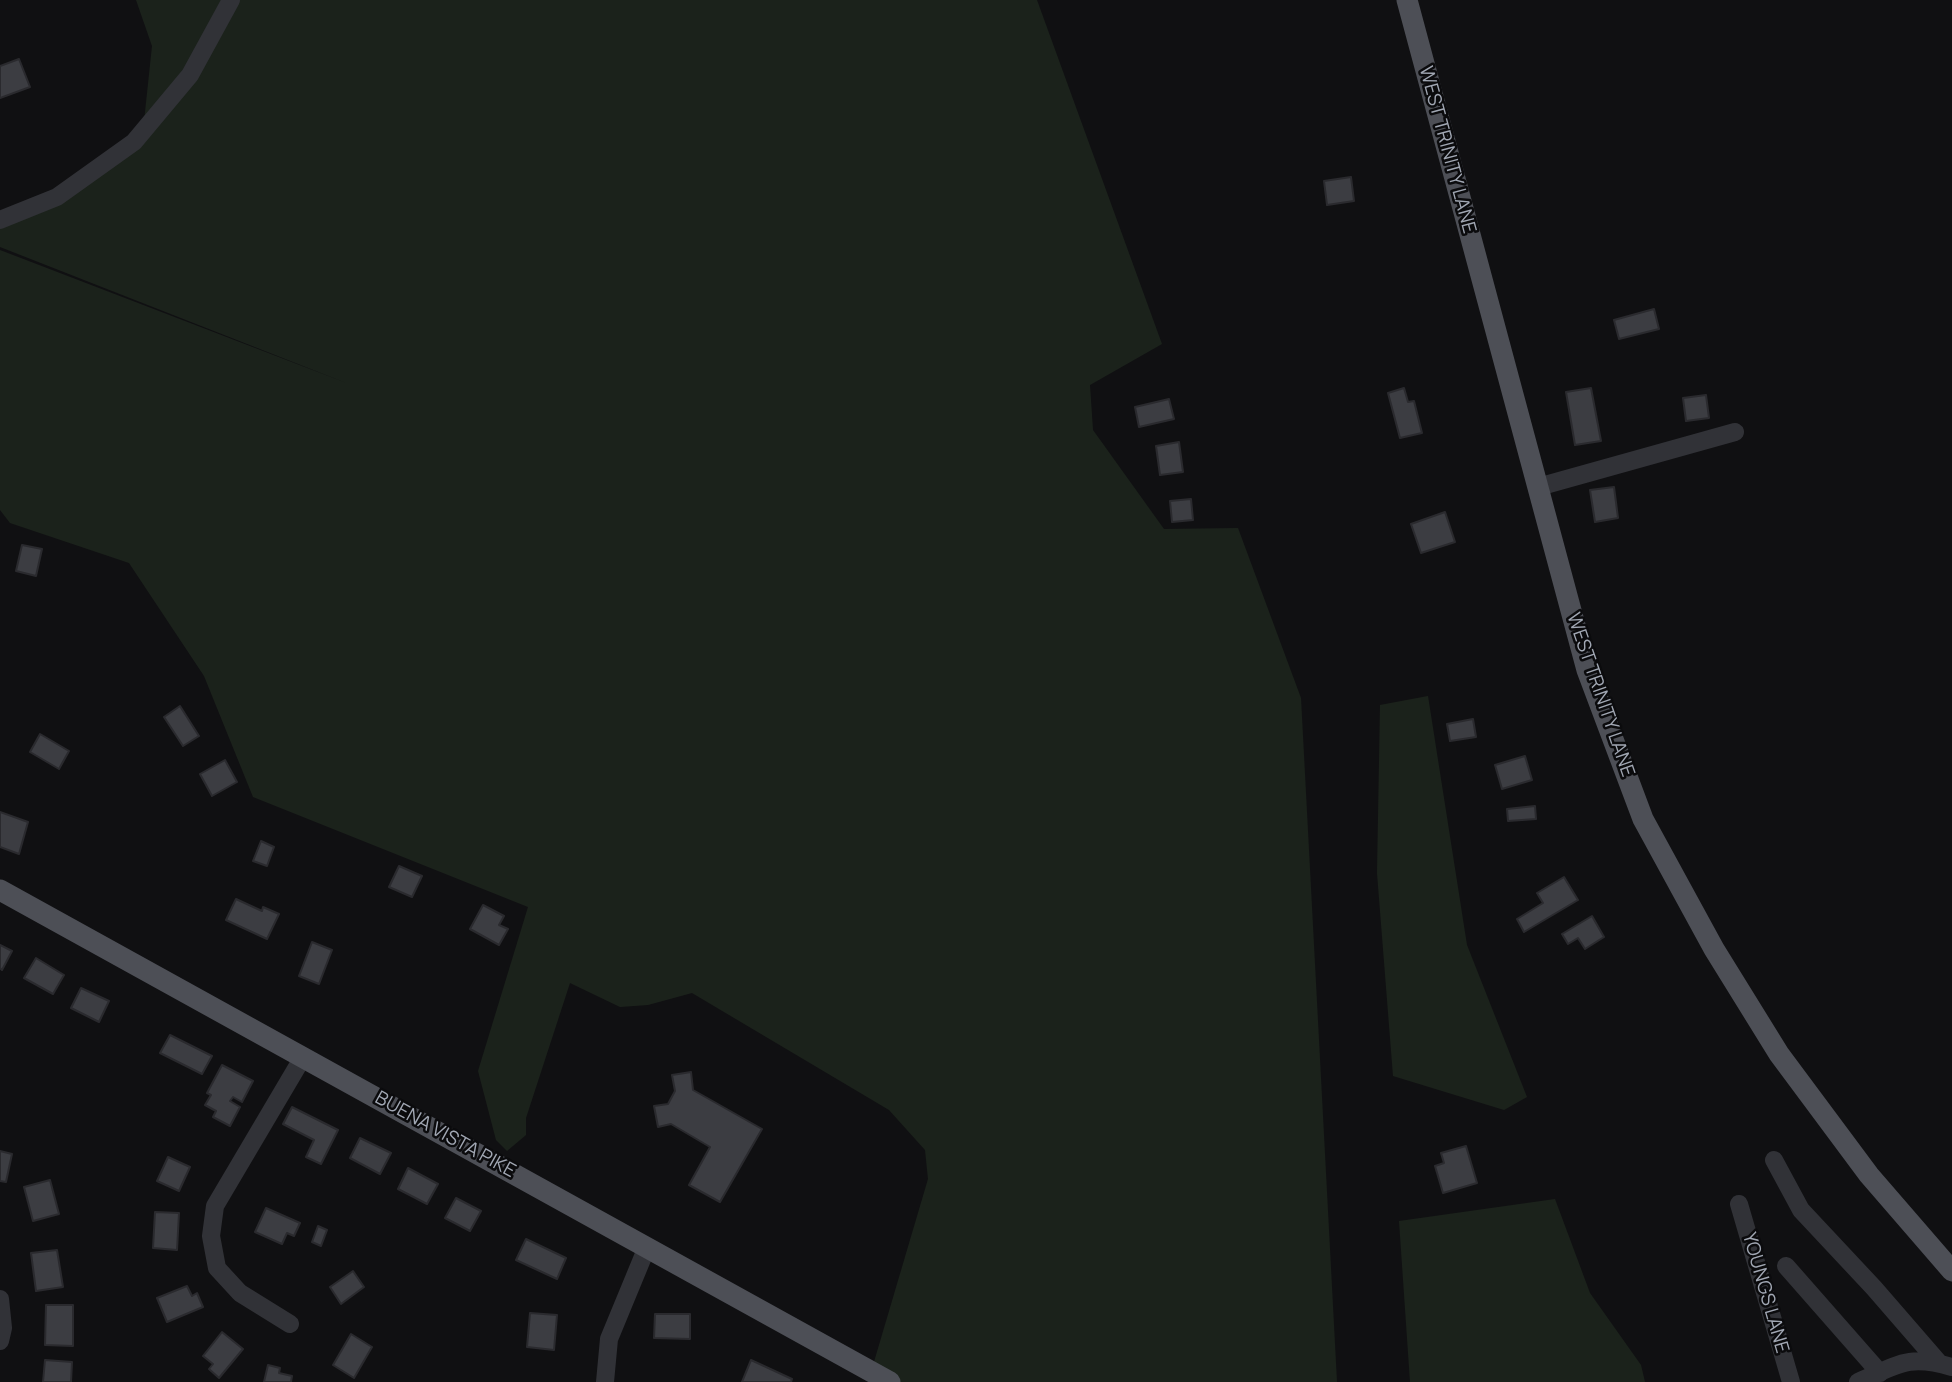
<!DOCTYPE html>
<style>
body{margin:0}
canvas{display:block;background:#101012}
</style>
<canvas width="1952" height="1382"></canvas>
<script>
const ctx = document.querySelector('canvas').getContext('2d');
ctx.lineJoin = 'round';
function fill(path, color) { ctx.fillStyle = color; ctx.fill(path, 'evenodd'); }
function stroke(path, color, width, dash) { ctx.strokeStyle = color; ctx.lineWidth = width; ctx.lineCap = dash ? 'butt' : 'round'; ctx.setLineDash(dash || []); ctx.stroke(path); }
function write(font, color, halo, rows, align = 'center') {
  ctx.font = font + ' Manrope,sans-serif'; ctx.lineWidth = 5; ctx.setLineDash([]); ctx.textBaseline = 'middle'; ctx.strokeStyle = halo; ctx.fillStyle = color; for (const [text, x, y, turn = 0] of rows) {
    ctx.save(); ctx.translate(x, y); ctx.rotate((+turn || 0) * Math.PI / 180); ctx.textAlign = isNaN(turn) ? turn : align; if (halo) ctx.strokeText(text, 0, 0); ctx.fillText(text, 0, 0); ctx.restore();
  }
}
const green = new Path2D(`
 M136 0H1037L1162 344 1090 385 1093 430 1164 529 1238 528 1301 698 1337 1382H890L871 1372 928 1179 925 1150 889 1110 692 993 648 1005 620 1007 570 983 526 1118V1135L507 1151 496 1140 478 1071 528 907 253 797 204 676 129 563 10 523 0 510V250L349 384 0 247V220L57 196 143 131 152 46Z
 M1428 696 1467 945 1527 1097 1504 1110 1393 1076 1377 873 1380 705Z
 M1555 1199 1590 1293 1641 1365 1645 1382H1410L1399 1221Z`);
const building = new Path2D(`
 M19 59 30 87 0 98V66Z
 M1351 177 1354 201 1327 205 1324 181Z
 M1654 309 1659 329 1619 339 1614 320Z
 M1404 388 1408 402 1414 401 1422 433 1400 438 1388 393Z
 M1591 388 1601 441 1575 445 1566 392Z
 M1706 395 1709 418 1686 421 1683 398Z
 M1169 399 1174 419 1139 427 1135 407Z
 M1179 442 1183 472 1160 475 1156 446Z
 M1614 487 1618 518 1595 522 1590 490Z
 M1191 499 1193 520 1172 522 1170 501Z
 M1445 512 1455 542 1421 553 1411 524Z
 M22 545 42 549 36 576 16 571Z
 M180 706 199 736 183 746 164 717Z
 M1473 719 1476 737 1450 741 1447 724Z
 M40 734 69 751 59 769 30 752Z
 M1525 756 1532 780 1502 789 1495 765Z
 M225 760 237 782 212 796 200 774Z
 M1535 806 1536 819 1508 821 1507 809Z
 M0 812 28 822 19 854 0 847Z
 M261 841 274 847 267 866 253 861Z
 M399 866 422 876 412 897 389 887Z
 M1564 877 1578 900 1524 932 1517 919 1543 903 1537 893Z
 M236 899 262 911 263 907 279 914 267 939 226 920Z
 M483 905 504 916 499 925 508 929 499 945 470 929Z
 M1592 916 1604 937 1585 949 1578 938 1568 944 1562 934Z
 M312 942 332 950 319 984 299 976Z
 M0 945 12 951 2 970 0 968Z
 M36 958 64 975 53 994 24 978Z
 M81 988 109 1001 99 1022 71 1008Z
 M170 1035 212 1056 202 1074 160 1053Z
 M222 1065 253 1081 242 1102 233 1097 230 1101 240 1107 230 1126 213 1117 216 1111 205 1105 211 1095 207 1093Z
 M691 1072 693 1090 762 1129 720 1202 689 1185 710 1147 671 1124 658 1127 654 1106 668 1104 675 1091 672 1075Z
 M292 1107 338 1130 321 1164 306 1157 314 1140 283 1124Z
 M360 1138 391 1153 380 1174 350 1158Z
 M1466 1146 1477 1183 1443 1193 1435 1166 1444 1163 1441 1153Z
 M0 1151 12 1154 6 1182 0 1181Z
 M168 1157 190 1167 179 1191 157 1181Z
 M408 1168 438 1184 427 1204 398 1189Z
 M50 1180 59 1214 33 1221 24 1187Z
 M456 1198 481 1211 470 1231 445 1218Z
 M266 1208 300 1223 294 1236 287 1233 282 1244 255 1232Z
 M155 1212 179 1213 177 1250 153 1248Z
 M318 1226 327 1230 321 1246 312 1242Z
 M526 1239 566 1258 557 1279 516 1260Z
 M57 1250 63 1287 36 1291 31 1253Z
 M353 1271 364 1287 341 1304 330 1287Z
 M187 1286 192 1296 197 1293 203 1307 167 1322 157 1298Z
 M46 1305H73V1346L45 1345Z
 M530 1313 557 1315 554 1350 527 1347Z
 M655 1314H690V1339L654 1338Z
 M222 1332 243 1349 219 1378 209 1369 213 1364 203 1356Z
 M351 1334 372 1347 354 1378 333 1365Z
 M45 1360 72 1362 71 1382H43Z
 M751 1360 792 1379 791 1382H742Z
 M268 1365 280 1368 279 1373 292 1376 291 1382H264Z`);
const minor = new Path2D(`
 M0 220 57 197 134 142 190 75 231 0
 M1538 487 1735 432
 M1774 1160 1801 1210 1874 1288 1939 1363
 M1739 1204 1791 1382
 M1786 1266 1880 1373
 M0 1299 3 1328 0 1341
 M290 1324 240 1293 217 1268 211 1236 215 1206 303 1057
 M605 1382 609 1339 647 1247
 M1858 1382C1898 1365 1907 1354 1952 1367`);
const major = new Path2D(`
 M1407 0 1587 670 1643 819 1714 949 1779 1054 1869 1175 1952 1271
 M0 890 890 1382`);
const streetNames = [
 ["WEST TRINITY LANE",1447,150,75],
 ["WEST TRINITY LANE",1600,695,71],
 ["BUENA VISTA PIKE",445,1135,29],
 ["YOUNGS LANE",1765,1293,74]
];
fill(green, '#1b221b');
fill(building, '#3c3d42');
stroke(building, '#2a2a2e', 2);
stroke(minor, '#313237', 18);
stroke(major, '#4d4f56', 21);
write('19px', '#a1a7b3', '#0b0b0d', streetNames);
</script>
